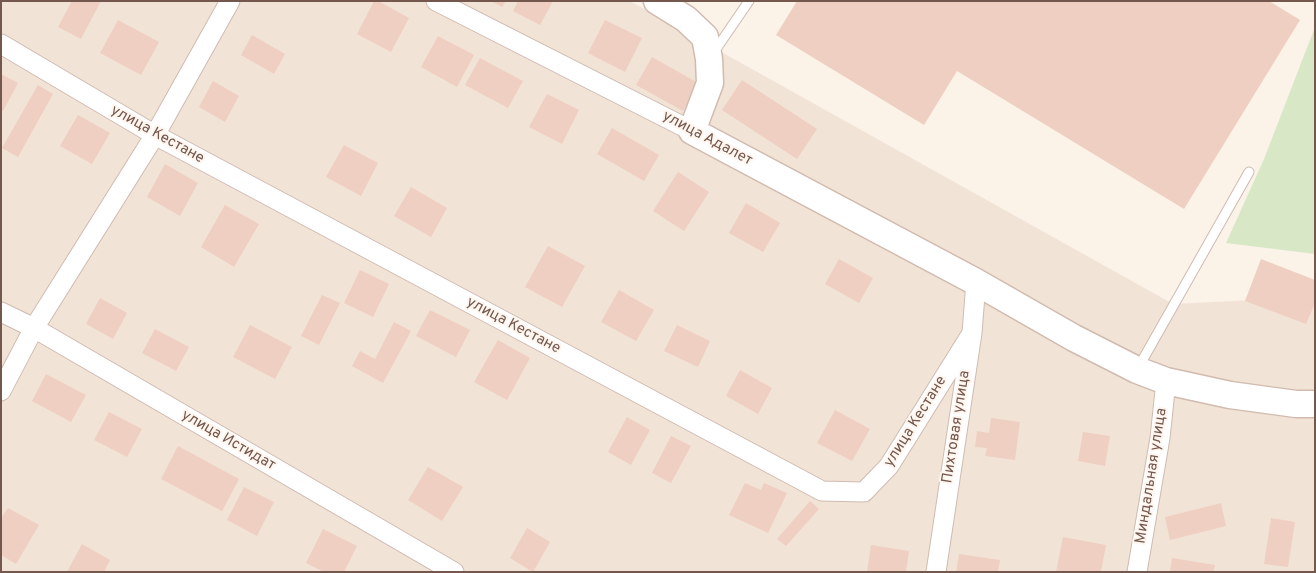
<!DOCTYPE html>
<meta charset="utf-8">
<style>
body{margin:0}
#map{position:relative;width:1316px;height:573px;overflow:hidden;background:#fbf2e8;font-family:Overpass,sans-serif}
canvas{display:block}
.frame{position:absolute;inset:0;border:2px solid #74574d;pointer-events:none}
</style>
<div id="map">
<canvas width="1316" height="573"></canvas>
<div class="frame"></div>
</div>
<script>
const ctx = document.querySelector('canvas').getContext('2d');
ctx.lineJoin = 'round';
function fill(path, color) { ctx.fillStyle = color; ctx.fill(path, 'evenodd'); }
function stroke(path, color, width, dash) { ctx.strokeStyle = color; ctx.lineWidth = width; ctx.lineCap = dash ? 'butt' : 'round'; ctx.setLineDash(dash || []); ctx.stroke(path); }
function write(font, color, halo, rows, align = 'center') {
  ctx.font = font + ' Overpass,sans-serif'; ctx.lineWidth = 4; ctx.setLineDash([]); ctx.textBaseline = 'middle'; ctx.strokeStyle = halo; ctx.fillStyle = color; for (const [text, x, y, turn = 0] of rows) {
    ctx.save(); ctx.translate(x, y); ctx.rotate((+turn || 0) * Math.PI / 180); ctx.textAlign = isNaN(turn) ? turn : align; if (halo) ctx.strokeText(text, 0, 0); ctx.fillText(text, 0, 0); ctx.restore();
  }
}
const residential = new Path2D(`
 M1 1H630L1173 304 1315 297V572H1Z`);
const green = new Path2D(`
 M1315 27V254L1226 243 1264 159Z`);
const building = new Path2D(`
 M72 1H101L81 39 58 27Z
 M374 1H378L409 18 391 52 357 34Z
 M491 1H506L502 7Z
 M518 1H553L540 25 513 11Z
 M797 1H1269L1300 20 1184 209 957 71 924 125 776 35Z
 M118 20 159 42 141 75 100 53Z
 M605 20 642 38 625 72 588 53Z
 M252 35 285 54 274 74 241 55Z
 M438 36 474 55 457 87 421 67Z
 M652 57 698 83 683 111 636 85Z
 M480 58 523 81 508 108 465 85Z
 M1 74 18 83 3 111 1 110Z
 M742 80 817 129 797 159 722 110Z
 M213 81 239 96 225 122 199 107Z
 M38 85 53 94 18 157 2 148Z
 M547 94 579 110 562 144 529 127Z
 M78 115 110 133 92 164 60 146Z
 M612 128 659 155 644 181 597 154Z
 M344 145 378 163 361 196 326 177Z
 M165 164 198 183 180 216 147 197Z
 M678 172 709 192 684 231 653 211Z
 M411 187 447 208 431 237 394 216Z
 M746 203 780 223 763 252 729 233Z
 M225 205 259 224 234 267 201 247Z
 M548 246 585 266 562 307 525 287Z
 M839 259 873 278 859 303 825 284Z
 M1261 259 1315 280V303L1306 324 1245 301Z
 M360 270 389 284 373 317 344 303Z
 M619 290 654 310 636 341 601 322Z
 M322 295 340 303 319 345 301 336Z
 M100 298 127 313 113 339 86 324Z
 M430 310 470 330 456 357 416 336Z
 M394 322 411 331 383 383 352 366 360 351 375 359Z
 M250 325 292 347 275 379 233 357Z
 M677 325 710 341 698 367 664 351Z
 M155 329 189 347 176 371 142 353Z
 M498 340 530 358 507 400 474 382Z
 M740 370 772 388 758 414 726 396Z
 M46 374 86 395 71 422 32 401Z
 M835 410 870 429 852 461 817 443Z
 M109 412 142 429 127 457 94 440Z
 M627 417 650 430 631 465 608 452Z
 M991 418 1020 422 1015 460 985 456 987 448 975 447 977 431 989 433Z
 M1083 432 1110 436 1105 466 1078 461Z
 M671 436 691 446 671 483 652 473Z
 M178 446 239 479 222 511 161 479Z
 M428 467 463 487 442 521 408 500Z
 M745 483 761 490 764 483 787 493 768 533 729 515Z
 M244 487 274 502 257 536 227 520Z
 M810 501 819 509 786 546 777 539Z
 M1221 503 1226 526 1170 540 1165 517Z
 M8 508 39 525 16 564 1 555V518Z
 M1271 518 1295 522 1288 567 1264 564Z
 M527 528 550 542 533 572 510 558Z
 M323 529 357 546 344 572H324L306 563Z
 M1063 537 1106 545 1101 572H1056Z
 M82 544 110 560 104 572H67Z
 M871 545 909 551 906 572H867Z
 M959 554 1000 560 998 572H956Z
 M1172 558 1215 565 1213 572H1170Z`);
const lane = new Path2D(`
 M714 52 749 1
 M1138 368 1249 172`);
const street = new Path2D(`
 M436 1 692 131
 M1 44 155 135 822 491 864 492 889 466 972 333
 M1 312 34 328 454 572
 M1 391 34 328 155 135 230 1
 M936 572 972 333 976 282
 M1137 572 1160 438 1166 381`);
const secondary = new Path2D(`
 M657 1 686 19 705 37 709 59 710 83 692 131 976 282 1074 338 1137 370 1166 381 1230 395 1296 404H1315`);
const streetNames = [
 ["улица Кестане",157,135,29],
 ["улица Адалет",707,139,28],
 ["улица Кестане",513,326,28],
 ["улица Кестане",916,422,-58],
 ["Пихтовая улица",957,427,-81],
 ["улица Истидат",228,441,30],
 ["Миндальная улица",1152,476,-81]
];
fill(residential, '#f2e3d7');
fill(green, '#d8e8c7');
fill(building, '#efcfc1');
stroke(lane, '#cfbbb1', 11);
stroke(street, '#cfbbb1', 21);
stroke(secondary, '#d1bbaf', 29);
stroke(lane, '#fff', 9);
stroke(street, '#fff', 19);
stroke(secondary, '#fff', 26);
write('15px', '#74574d', '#fef6ef', streetNames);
</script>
